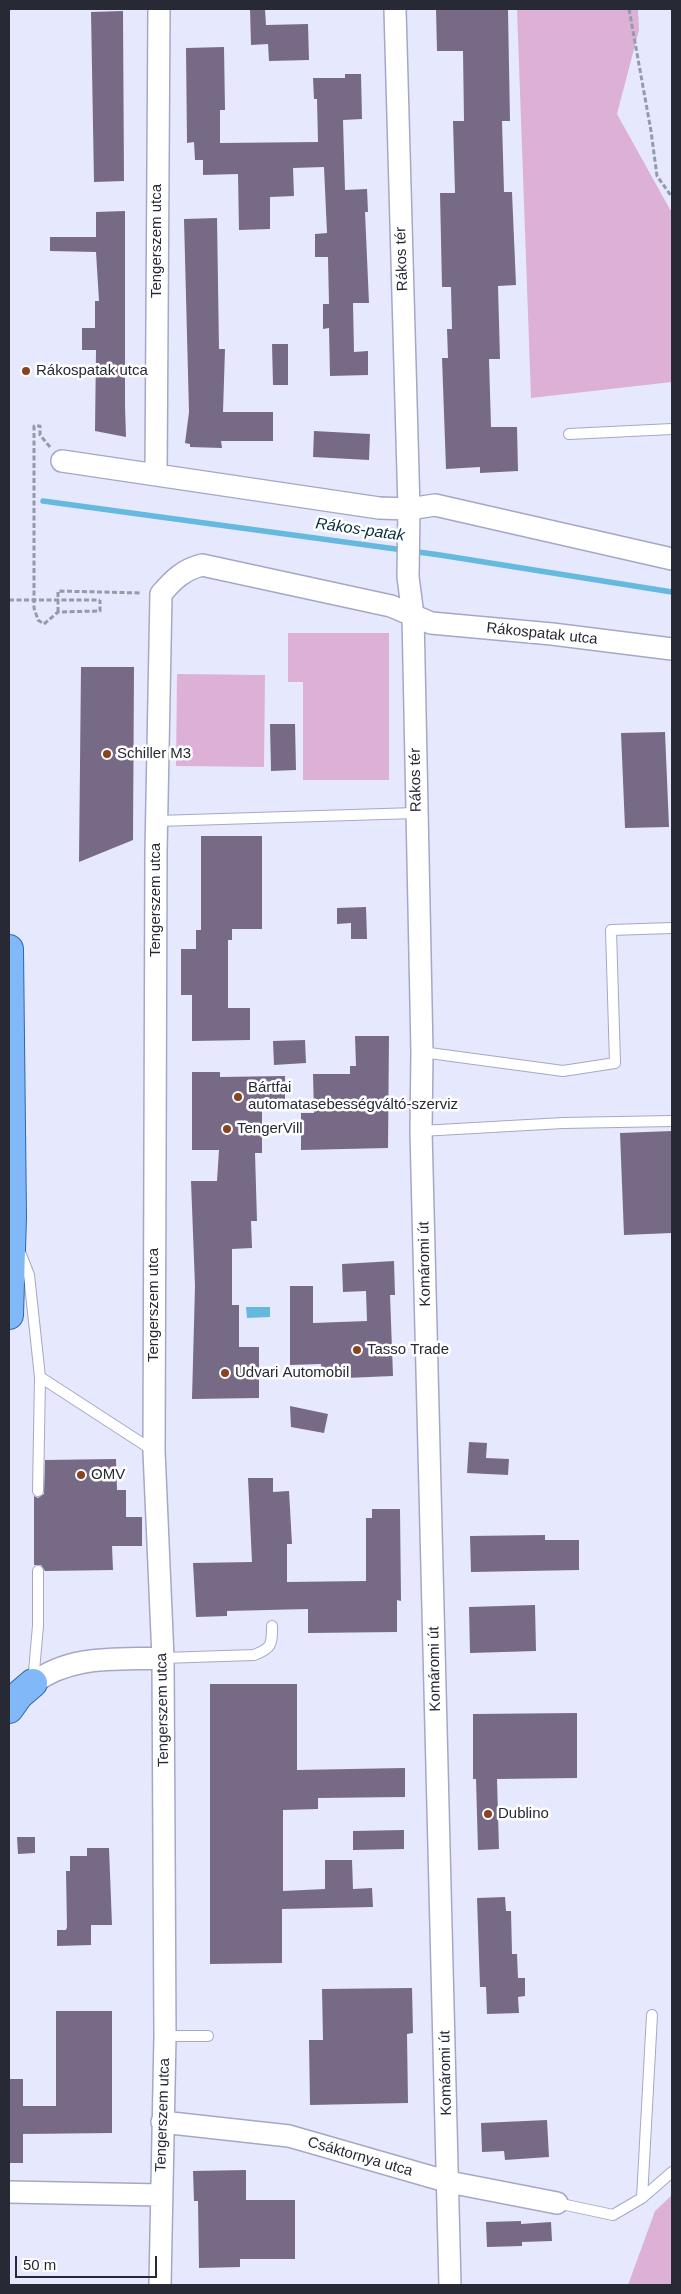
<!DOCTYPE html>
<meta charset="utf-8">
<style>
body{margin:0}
#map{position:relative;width:681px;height:2294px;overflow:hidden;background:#e6e9fd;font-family:Arial,sans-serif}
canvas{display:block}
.frame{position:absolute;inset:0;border:10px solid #272935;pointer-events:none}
.scale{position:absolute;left:15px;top:2256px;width:142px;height:22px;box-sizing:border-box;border:2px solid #272935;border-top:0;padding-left:6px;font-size:15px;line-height:18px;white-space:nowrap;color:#272935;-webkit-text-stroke:4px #fff;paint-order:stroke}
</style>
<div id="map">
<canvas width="681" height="2294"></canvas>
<div class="frame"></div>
<div class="scale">50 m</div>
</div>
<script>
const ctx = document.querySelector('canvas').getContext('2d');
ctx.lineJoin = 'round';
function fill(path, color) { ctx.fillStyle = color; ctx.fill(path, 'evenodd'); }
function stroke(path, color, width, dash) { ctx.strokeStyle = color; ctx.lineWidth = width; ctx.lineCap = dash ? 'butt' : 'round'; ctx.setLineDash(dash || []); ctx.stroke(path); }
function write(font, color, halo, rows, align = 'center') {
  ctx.font = font + ' Arial,sans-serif'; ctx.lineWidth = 5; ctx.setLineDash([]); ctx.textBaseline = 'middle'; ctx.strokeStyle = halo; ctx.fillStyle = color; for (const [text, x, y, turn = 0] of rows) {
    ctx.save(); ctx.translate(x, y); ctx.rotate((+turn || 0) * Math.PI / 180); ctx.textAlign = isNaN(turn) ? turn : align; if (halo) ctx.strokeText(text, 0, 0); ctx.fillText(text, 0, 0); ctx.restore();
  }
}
const green = new Path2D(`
 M517 9H638L639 30 617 114 672 213V382L531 398Z
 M288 633H389V780H303V682H288Z
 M177 674 265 675 264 767 176 766Z
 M672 2195V2285H628L655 2211Z`);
const water = new Path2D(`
 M246 1307H270V1317L247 1318Z`);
const stream = new Path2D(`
 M43 501 440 555 672 592`);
const building = new Path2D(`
 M250 9H265L266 25 308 24 309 60 269 61 268 44 251 45Z
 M436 9 508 10 510 121H502L504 192H512L516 285 498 286 500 359H489L491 427H517L518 471 480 473V467L446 469 442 358H448L447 329H452L451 287H442L440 193H455L453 121H464L463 51H437Z
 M123 11 124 181 94 182 91 12Z
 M224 47 225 110H220V143L318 142 317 99H314L313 78H345V74H361L362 119 343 120 345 190 367 189 368 212H365L369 303H353L354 352 368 351V375L330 376 329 328 323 329V304H329L328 257H315V234L327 233 324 167 293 168 294 196 270 197V229L239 230 238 174 203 175V160H195L194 142 187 143 186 48Z
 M125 211V406L126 437 95 431 96 350H82V328H95V301H99L96 252 50 251V237H96V212Z
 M217 218 219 349H225L223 412H273V441H221L222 448 190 447V444L185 443 189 412 184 219Z
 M272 344H288V385H273Z
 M314 431 370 434 369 460 313 457Z
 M81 667H134L133 840 79 862Z
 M270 724H295L296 770 271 771Z
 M665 732 669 827 625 828 621 733Z
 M201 836H262V929H232V940H228V1008H250V1040L192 1041V995H181V949H196V930H201Z
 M366 907 367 939H351V923L337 924V908Z
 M355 1036H389L388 1148 301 1150V1113H314L313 1074H350V1066H356Z
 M305 1040 306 1063 274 1065 273 1041Z
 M192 1072H220V1077L285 1076V1109H262V1153H255L257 1221H251L252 1248 232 1249V1305H239V1347H259V1398L192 1399 195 1286 191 1181H217L219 1150H192Z
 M672 1131V1233L624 1235 620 1133Z
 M394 1261 395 1295H390L393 1376 322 1379 321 1364 290 1365V1286H313V1323L367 1321 366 1291 343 1292 342 1264Z
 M290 1406 328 1414 324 1433 291 1427Z
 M469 1442 487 1443 486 1458 509 1459 508 1475 467 1473Z
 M116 1459 117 1490H126V1517H142V1546H112L113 1570 45 1571 41 1565H34V1496L38 1498 44 1494 45 1460Z
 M248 1478H273V1492L289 1491 292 1544H287V1582L366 1581V1518H372V1509H400L401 1601 397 1600V1632L308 1633V1609L227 1611V1616L196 1617 193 1563 252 1562Z
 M545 1535V1540H579V1570L471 1572 470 1536Z
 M535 1605 536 1651 470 1653 469 1607Z
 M210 1684H297V1770L405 1768V1797L318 1798V1809L283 1810V1891L325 1889V1860H352L353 1889 372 1888 373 1907 282 1909V1963L210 1964Z
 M577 1713V1778L497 1779 499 1849 478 1850 476 1779H473V1714Z
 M404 1830V1849L353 1850V1831Z
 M17 1837H35V1853L18 1854Z
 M87 1848H109L112 1925H91V1945L57 1946V1930H66L67 1927 66 1871H70V1856H87Z
 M505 1897 506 1911H511L512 1954H517L518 1978H525V1996L518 1997 519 2013 487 2014 486 1987H480L477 1898Z
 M412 1988 413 2033 407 2034 408 2103 310 2105 309 2040H323L322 1989Z
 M56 2011H112V2133L23 2134V2163H9V2079H23V2106H56Z
 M547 2120 549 2157 505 2160 504 2151 482 2152 481 2123Z
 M246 2170V2200H295V2259H240V2267L199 2268 198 2201H194L193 2171Z
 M521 2221V2224L551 2222 552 2241 522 2242V2246L487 2247 486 2222Z`);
const path = new Path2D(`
 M629 9 651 131 657 176 672 197
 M50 447 40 435V426H34V608L38 620 44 624 58 612 100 611V600
 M58 612V591L142 593`);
const lane = new Path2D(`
 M569 434 672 429
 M157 821 416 813
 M422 1052 563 1071 615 1063 611 930 672 928
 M421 1131 563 1123 672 1121
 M20 1252 29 1275 40 1377 38 1491
 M40 1377 154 1451
 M163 1658 254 1655C272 1648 272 1645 272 1626
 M33 1682 38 1626V1571
 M165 2036H208
 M642 2198 652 2015
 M557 2203 613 2215 642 2198 672 2172`);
const street = new Path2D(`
 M395 9 409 509 408 577 413 615 422 1052 421 1131 450 2285
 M62 461 379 508 409 509 435 505 672 559
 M156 474 159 9
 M33 1683C72 1654 117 1660 163 1658
 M162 2122 289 2136 449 2182 557 2203
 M9 2192 161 2195
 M160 2285 165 2036 163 1658 154 1451 156 852 161 594C174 579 183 570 202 565L391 606 431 623 552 634 672 649`);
const primary = new Path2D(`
 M9 949 12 1217 9 1315
 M9 1709 19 1695 33 1683`);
const pathBridge = new Path2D(`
 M9 600H100`);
const markers = [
 [26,371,5,"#8a431f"],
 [107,754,5,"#8a431f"],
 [238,1097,5,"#8a431f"],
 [227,1129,5,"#8a431f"],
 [357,1350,5,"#8a431f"],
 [225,1373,5,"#8a431f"],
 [81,1475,5,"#8a431f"],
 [488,1814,5,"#8a431f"]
];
const streetNames = [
 ["Tengerszem utca",157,241,-90],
 ["Rákos tér",402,259,-92],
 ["Rákospatak utca",542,634,6],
 ["Rákos tér",416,780,-91],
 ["Tengerszem utca",156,900,-90],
 ["Komáromi út",425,1264,-91],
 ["Tengerszem utca",154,1305,-90],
 ["Komáromi út",435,1669,-91],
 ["Tengerszem utca",163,1710,-91],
 ["Komáromi út",446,2073,-91],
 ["Tengerszem utca",163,2115,-88],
 ["Csáktornya utca",360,2157,16]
];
const poiNames = [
 ["Rákospatak utca",36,371],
 ["Schiller M3",117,754],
 ["Bártfai",248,1088],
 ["automatasebességváltó-szerviz",248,1105],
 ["TengerVill",237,1129],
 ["Tasso Trade",367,1350],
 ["Udvari Automobil",235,1373],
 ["OMV",91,1475],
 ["Dublino",498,1814]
];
const waterNames = [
 ["Rákos-patak",360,530,8]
];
fill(green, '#ddb0d8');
fill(water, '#65b8de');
stroke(stream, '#65b8de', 5.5);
fill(building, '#776a86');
stroke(lane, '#a4a8c7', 12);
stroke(street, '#a4a8c7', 24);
stroke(primary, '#2b67af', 30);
stroke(path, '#9699aa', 3, [5, 2.5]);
stroke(lane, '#fff', 10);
stroke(street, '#fff', 21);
stroke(primary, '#81b8f7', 28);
stroke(pathBridge, '#9699aa', 3, [5, 2.5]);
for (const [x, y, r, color] of markers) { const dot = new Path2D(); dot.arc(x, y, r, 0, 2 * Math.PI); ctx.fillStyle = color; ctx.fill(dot); stroke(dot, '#fff', 2); }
write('15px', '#272935', '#fff', streetNames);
write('15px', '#272935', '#fff', poiNames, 'left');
write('italic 16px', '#082f3f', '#fff', waterNames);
</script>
